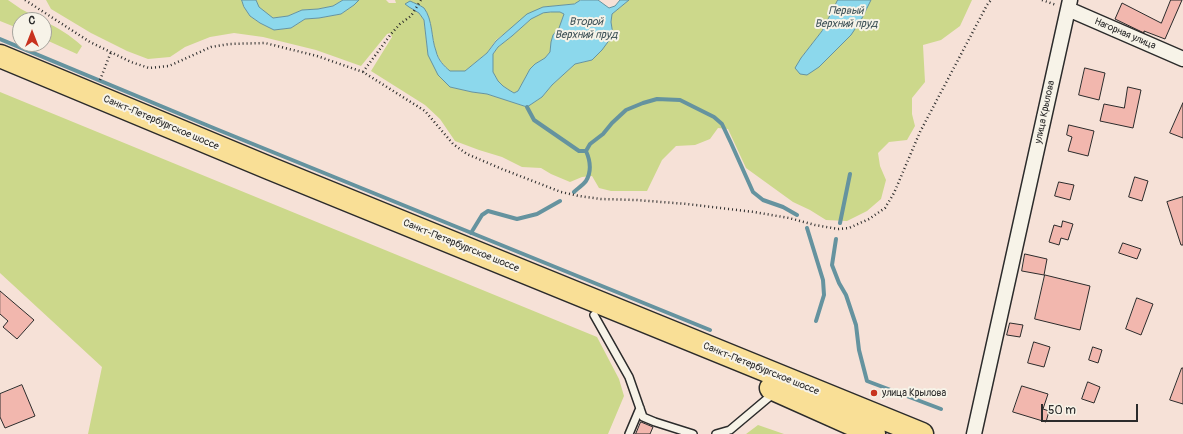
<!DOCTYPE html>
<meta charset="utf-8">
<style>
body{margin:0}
#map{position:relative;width:1183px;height:434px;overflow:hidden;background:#f6e1d7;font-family:Pangolin,sans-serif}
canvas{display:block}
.north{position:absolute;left:12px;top:12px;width:40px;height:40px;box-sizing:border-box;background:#f7f3e8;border:1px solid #a5a39c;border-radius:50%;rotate:0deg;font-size:11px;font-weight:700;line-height:16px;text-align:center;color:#2b2b2b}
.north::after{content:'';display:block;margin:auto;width:14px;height:18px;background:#c8321e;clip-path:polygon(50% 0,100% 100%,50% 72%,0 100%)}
.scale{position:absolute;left:1041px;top:404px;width:97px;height:18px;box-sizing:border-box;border:2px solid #2b2b2b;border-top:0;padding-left:5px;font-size:12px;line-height:14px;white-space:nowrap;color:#2b2b2b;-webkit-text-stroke:3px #f7f3e8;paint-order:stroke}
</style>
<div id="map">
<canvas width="1183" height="434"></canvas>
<div class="north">С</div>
<div class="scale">50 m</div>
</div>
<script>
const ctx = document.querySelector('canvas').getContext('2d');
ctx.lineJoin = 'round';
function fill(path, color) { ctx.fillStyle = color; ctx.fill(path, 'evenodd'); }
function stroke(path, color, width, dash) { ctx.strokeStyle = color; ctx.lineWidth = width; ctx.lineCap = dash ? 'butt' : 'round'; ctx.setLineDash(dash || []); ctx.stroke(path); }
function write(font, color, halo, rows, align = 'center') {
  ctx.font = font + ' Pangolin,sans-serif'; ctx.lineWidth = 4; ctx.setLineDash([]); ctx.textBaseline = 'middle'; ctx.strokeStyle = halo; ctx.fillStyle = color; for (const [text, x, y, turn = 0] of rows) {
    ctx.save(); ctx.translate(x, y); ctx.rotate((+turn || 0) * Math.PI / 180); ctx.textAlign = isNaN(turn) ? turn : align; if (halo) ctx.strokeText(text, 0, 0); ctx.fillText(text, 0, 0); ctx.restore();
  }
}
const green = new Path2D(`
 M0 0H8L21 9 42 20H20V29L0 21Z
 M46 0H242L244 7 250 16 260 23 274 30 291 28 305 19 319 18 341 14 354 5 359 0H386L389 3H396L395 0H581L574 4 543 7 509 30 496 40 487 53 465 71H450C429 53 436 36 427 13L409 7 419 13 424 20 428 55 450 87 472 92 487 94 527 107 542 97 552 85 575 64 592 60 613 35 611 22 612 14 629 0H838L822 31 801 58 868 4 871 0H972L960 26 941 40 923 45 925 82 912 98V114L915 126 907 140 889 142 878 153 880 166 886 180 881 199 867 211 847 221 826 220 810 210 793 202 746 168 728 129 718 128 710 139 695 145 676 146 662 160 647 191H611L599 188 592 176 582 177 570 182 551 174 541 168 522 167 502 157 479 150 455 141 440 119 425 105 371 71 392 37 390 33 387 34 361 66 316 50 263 37 234 33 210 37 185 47 170 57 148 59 127 51 91 33 51 9Z
 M256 0H343L333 6 318 9 302 10 288 16 272 18 259 7Z
 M551 12H560L564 14 559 28 553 35 551 42 550 52 545 58 535 64 530 69 518 91 514 93 509 90 503 86 498 81 493 72V54L498 47 512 36 531 19 543 13Z
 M44 21C58 28 70 35 82 46L77 54 44 39Z
 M0 92 597 337 619 379 624 396 608 434H88L102 367 0 273Z
 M758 425 784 434H746Z`);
const water = new Path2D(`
 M242 0H256L259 7 273 18 288 16 302 10 318 9 333 6 343 0H359L354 5 341 14 319 18 305 19 291 28 274 30 260 23 250 16 244 7Z
 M581 0H598L609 8 615 6 620 0H629L612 14 611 22 613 35 602 50 592 60 575 64 552 85 542 97 527 107 487 94 472 92 450 87 438 75 428 55 424 20 419 13 409 7 405 4 410 1C414 3 420 5 424 8 433 20 431 38 436 51 438 60 444 66 450 71H465L487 53 496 41 527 14 543 7 574 4ZM551 12H560L564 14 559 28 553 35 551 42 550 52 545 58 535 64 530 69 518 91 514 93 509 90 503 86 498 81 493 72V54L498 47 512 36 531 19 543 13Z
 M838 0H871L861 20 851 35 819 67 807 75 800 74 795 68 801 58 822 31Z`);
const stream = new Path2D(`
 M0 39 216 129 710 330
 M527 107 534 120 579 151H586L590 144 603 134 612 123 626 110 643 103 657 99 680 100 714 117 722 124 731 143 753 192 763 200 783 207 797 215
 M574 192C577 189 583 185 586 181 592 171 590 160 586 151
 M840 223 850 174
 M807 228 823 280 824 295 816 321
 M471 233 482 215 488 211 517 219 537 214 560 201
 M836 239 832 265 839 283 846 295 856 325 859 350 867 381 941 409`);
const building = new Path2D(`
 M1171 0H1182L1165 39 1144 31V33L1115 19 1122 3 1161 23Z
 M1085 68 1105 73 1099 100 1079 95Z
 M1128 87 1141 90 1133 128 1100 121 1104 104 1124 108Z
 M1183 103V138L1170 133Z
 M1069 125 1094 131 1088 156 1068 151 1072 137 1067 135Z
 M1135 177 1148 181 1142 201 1129 197Z
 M1059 182 1074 185 1070 200 1055 196Z
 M1183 197V245H1181L1167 202Z
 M1063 221 1073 224 1068 240 1061 238 1059 245 1049 242 1054 225 1061 227Z
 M1123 243 1141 249 1137 259 1119 253Z
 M1025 254 1047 259 1044 275 1022 271Z
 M1045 275 1090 286 1080 330 1035 319Z
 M0 291 34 320 17 339 3 327 8 321 0 314Z
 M1137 298 1153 304 1141 335 1126 329Z
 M1010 323 1023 325 1020 337 1007 335Z
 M1034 342 1050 347 1044 367 1028 363Z
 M1093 347 1102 350 1098 363 1089 360Z
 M1182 368H1183V404L1170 400Z
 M1088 382 1100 387 1094 403 1082 399Z
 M22 385 35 416 5 428 0 417V394Z
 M1022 386 1048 394 1043 409 1049 411 1046 422 1013 412Z
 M641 422 653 427 650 434H636Z`);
const path = new Path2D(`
 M25 0 90 42 131 62 149 68 169 66 211 47 229 44 265 43 317 56 363 72 425 111 453 144 467 154 502 169 561 192 579 196 601 199 636 200 687 204 754 212 789 218 815 225 838 229 849 228 869 219 885 208 894 193 920 132 987 5 991 0
 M1042 0 1056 5
 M363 72 391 34 400 24 411 16 421 0
 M100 80 111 52`);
const service = new Path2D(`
 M594 315 629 377 643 417 655 422 693 434
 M629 434 640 408
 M716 434 730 430 774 393`);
const minor = new Path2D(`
 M1068 9 1183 59
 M974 434 1070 0`);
const primary = new Path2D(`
 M0 56 269 168 922 434
 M771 388 874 434`);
const markers = [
 [874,393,4,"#c8321e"]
];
const streetNames = [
 ["Нагорная улица",1125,34,23],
 ["улица Крылова",1045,112,-78],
 ["Санкт-Петербургское шоссе",161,123,23],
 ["Санкт-Петербургское шоссе",461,246,22],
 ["Санкт-Петербургское шоссе",761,369,22]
];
const poiNames = [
 ["улица Крылова",882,393]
];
const waterNames = [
 ["Первый",846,11],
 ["Верхний пруд",846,24],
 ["Второй",586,22],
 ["Верхний пруд",586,35]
];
fill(green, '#ccd88b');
fill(water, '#8cd8ec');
stroke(water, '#65939f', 1);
stroke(stream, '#65939f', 4);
fill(building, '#f2b7ae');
stroke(building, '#2b2b2b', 1);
stroke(service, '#2b2b2b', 10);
stroke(minor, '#2b2b2b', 17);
stroke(primary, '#2b2b2b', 25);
stroke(path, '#2b2b2b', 2.5, [1, 3]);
stroke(service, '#f7f3e8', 7);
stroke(minor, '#f7f3e8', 14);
stroke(primary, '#f9df96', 22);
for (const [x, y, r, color] of markers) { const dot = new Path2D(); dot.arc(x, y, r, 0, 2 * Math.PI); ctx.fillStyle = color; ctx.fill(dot); stroke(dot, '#f7f3e8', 1.5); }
write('10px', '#2b2b2b', '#f7f3e8', streetNames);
write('10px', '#2b2b2b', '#f7f3e8', poiNames, 'left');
write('italic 11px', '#43565b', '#f7f3e8', waterNames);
</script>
